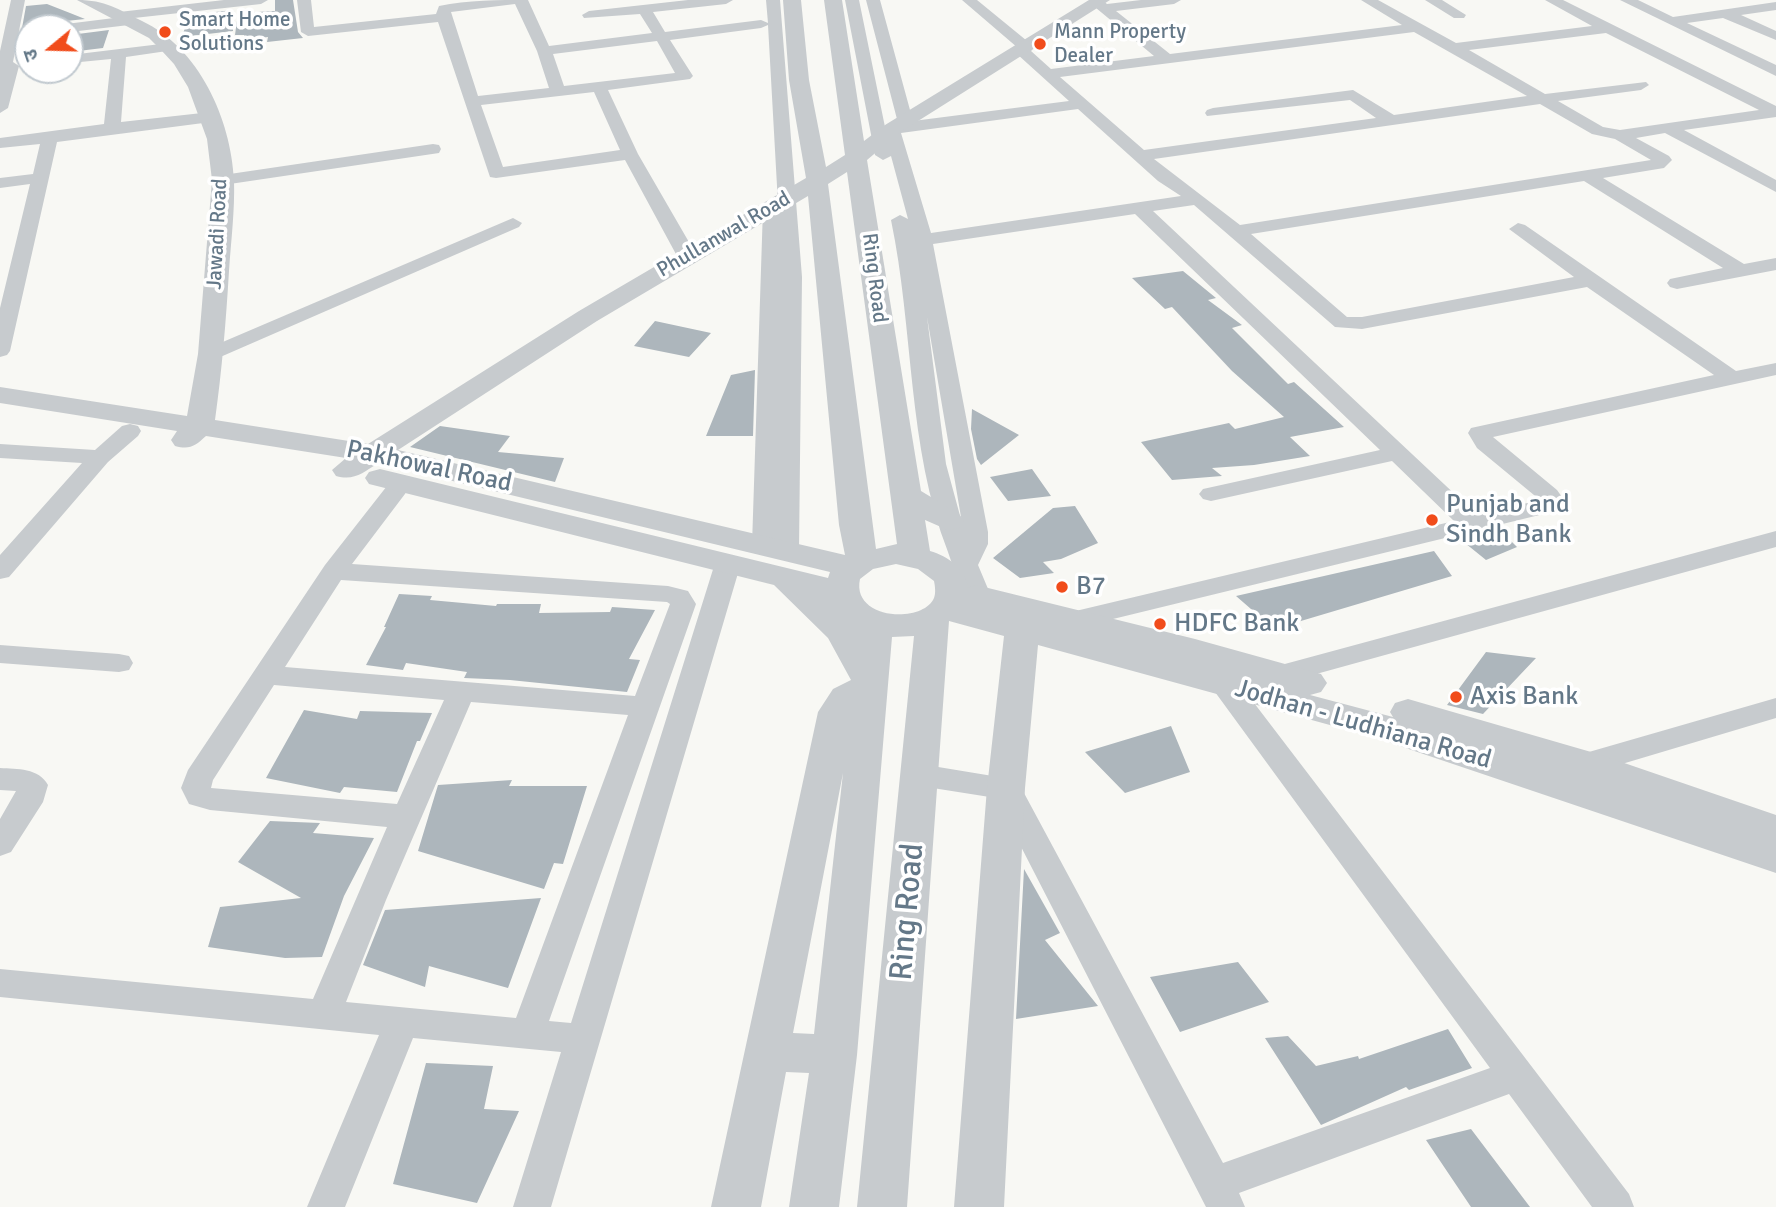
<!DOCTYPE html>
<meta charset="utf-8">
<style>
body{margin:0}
#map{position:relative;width:1776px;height:1207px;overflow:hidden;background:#f8f8f4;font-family:Signika,"Noto Sans Devanagari",sans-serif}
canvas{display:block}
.north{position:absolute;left:14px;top:14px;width:70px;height:70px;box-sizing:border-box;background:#fff;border:2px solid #c1c9cf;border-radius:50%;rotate:251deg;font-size:19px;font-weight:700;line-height:28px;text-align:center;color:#647888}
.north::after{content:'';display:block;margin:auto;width:24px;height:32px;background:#f14c1b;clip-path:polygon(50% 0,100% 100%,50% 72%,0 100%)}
</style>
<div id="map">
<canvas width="1776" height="1207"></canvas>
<div class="north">उ</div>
</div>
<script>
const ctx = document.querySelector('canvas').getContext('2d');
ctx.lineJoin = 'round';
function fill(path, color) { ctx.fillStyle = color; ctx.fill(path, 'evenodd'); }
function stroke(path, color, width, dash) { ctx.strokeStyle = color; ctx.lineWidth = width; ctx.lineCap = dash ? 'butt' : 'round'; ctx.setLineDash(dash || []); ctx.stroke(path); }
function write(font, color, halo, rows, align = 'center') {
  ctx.font = font + ' Signika,sans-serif'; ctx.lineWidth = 7; ctx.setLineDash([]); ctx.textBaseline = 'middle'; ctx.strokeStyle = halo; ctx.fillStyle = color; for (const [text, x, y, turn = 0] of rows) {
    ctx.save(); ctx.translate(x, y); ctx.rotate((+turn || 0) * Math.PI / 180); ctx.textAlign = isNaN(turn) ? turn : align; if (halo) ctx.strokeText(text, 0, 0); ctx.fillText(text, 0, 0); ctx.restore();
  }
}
const building = new Path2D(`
 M275 0H293L298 32 303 38 267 42 268 37 244 40V35H235L238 13 275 11Z
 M47 4 70 13 85 19 66 21 57 26 22 28 26 6Z
 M233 10V31L182 37 189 15Z
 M109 30 103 48 70 52V35Z
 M1183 271 1216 298 1208 300 1242 325 1232 328 1288 384 1294 382 1344 427 1290 437 1310 456 1254 465 1212 468 1222 476 1172 480 1141 442 1229 423 1235 429 1284 417 1232 371 1172 307 1165 309 1132 278Z
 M655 321 711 333 689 357 634 346Z
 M755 370 753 436H706L731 375Z
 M972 409 1019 435 981 465 977 459 971 429Z
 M440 426 510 436 498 452 564 458 555 482 410 447Z
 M1032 469 1051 496 1008 501 990 477Z
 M1075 506 1098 543 1061 559 1043 562 1054 573 1020 578 993 558 1053 508Z
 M1498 528 1517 547 1486 560 1460 539Z
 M1434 551 1452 576 1274 629 1236 596Z
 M399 594 432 596 430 600 496 606 497 604H541L539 613 610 612 612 607 655 610 629 659 640 660 627 692 510 680 464 678 467 672 406 663 403 670 366 665 386 627H384Z
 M1486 652 1536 658 1483 714 1447 705Z
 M304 710 357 719 360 711 432 713 420 741H417L397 792 344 787 340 793 266 778Z
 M1171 726 1190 772 1125 793 1085 752Z
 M512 780 509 786H587L563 864 554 863 544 889 418 851 438 785Z
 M270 821 320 823 313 833 374 838 344 896 322 957 285 958 208 947 220 907 301 898 238 862Z
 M1024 869 1060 933 1045 940 1098 1006 1016 1019Z
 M541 898 508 988 429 966 425 987 363 965 385 910Z
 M1238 962 1269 1002 1180 1032 1150 977Z
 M1448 1029 1472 1068 1409 1090 1406 1087 1321 1125 1265 1038 1288 1036 1316 1066 1358 1056 1359 1059Z
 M426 1063 493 1066 484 1109 519 1111 477 1203 393 1184Z
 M1471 1129 1530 1207H1471L1426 1140Z`);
const minor = new Path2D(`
 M11 0H25L13 62 19 66 8 108 0 113V51Z
 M224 0H268L261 4 134 18V24L129 25 70 32V28H59L66 24 114 18V13L119 12Z
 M297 0H311L314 27 436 14 439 6C468 0 498 0 528 0L549 46 652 33 640 14 584 18 582 15 589 11 688 0H733L726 4 653 12 665 32 761 20 768 23 766 0H780L802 277 799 550 795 555 786 558 777 555 774 550 765 553 756 550 752 545 763 208 766 204H778L768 25 761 28 670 40 693 76 690 79 608 90 638 154 697 256 687 262 677 256 625 160 496 178 490 177 438 22 308 36 301 32ZM515 4 537 51 549 88 478 96 451 12ZM657 41 675 73 564 86 553 54ZM594 92 620 150 503 167 481 105Z
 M845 0H859L885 127 898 123 866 0H880L913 121 1069 101 1017 54 1015 51 1018 48 962 0H977L1032 45 1034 48 1031 51 1051 69 1154 56 1090 3 1092 0H1102L1107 4 1141 0H1181L1174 4 1116 11 1170 54 1402 25 1361 0H1378L1456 43 1592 26 1545 0H1563L1776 106V117L1684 130 1776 180V192L1665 133 1636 138 1669 156 1672 160 1664 168 1603 178 1744 264 1776 258V270L1677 289 1670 287 1667 283 1670 279 1723 268 1584 181 1251 234 1347 317H1362L1574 277 1509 229 1518 223 1525 225 1736 371 1776 363V375L1493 437 1557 490 1567 504 1564 509 1072 629 1063 626 1059 620 1063 614 1454 521 1392 461 1211 501 1203 499 1199 494 1203 489 1380 450 1135 214 933 244 988 532V544L978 565 991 596 987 602 978 604 969 602C959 587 954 569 948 552 907 446 914 330 891 220L900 215 908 219 891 156 883 160 875 155ZM1414 32 1527 96 1394 115 1353 90 1213 108 1207 110 1205 113 1207 116 1350 100 1376 118 1144 150 1060 77ZM1606 33 1759 110 1620 130 1603 127 1558 101 1641 90 1649 85 1646 82 1545 94 1469 50ZM1540 104 1592 134 1615 139 1651 160 1240 225 1154 159ZM1078 109 1158 181 1181 196 931 233 901 133ZM1194 205 1335 327 1362 329 1587 287 1714 375 1471 428 1468 433 1477 448 1540 500 1477 515 1153 211ZM927 317 962 523 946 464Z
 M1425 0H1442L1466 15 1464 18H1454Z
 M1620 0H1638L1673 17 1776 2V10L1741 15 1776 31V40L1723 18 1687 23 1776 65V76Z
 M169 43 176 47 174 50 126 57 121 122 211 112 219 117 211 122 57 142 10 351 7 355 0 357V308L30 184 0 188V178L33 174 40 144 0 148V138L104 124 111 59 70 63V55Z
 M433 144 439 145 441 149 439 153 223 185 214 180 223 175Z
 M513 218 522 223 519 227 218 358H204L200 354 204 350Z
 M130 424 138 426 141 431 138 436 108 462 9 577 0 579V555L82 463 0 458V444L95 450 122 426Z
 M402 475 410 477 414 482 352 564 668 586 688 591 696 604 549 1021 571 1023 715 563 719 557 728 555 737 557 741 563 551 1207H513L561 1052 413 1038 345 1207H307L379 1035 0 997V969L313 999 387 827 210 810 189 804 181 788 188 770 325 565 394 477ZM341 580 667 602 670 604 635 696 285 667ZM274 685 444 700 397 804 211 788 213 780ZM471 702 628 715 516 1018 346 1002 386 900Z
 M1776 531V547L1280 684 1270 682 1266 675 1270 668Z
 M0 645 119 654 129 656 133 663 129 670 119 672 0 663Z
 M1225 675 1235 678 1629 1194 1634 1207H1592L1509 1094 1239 1193 1245 1207H1206L996 798 920 786 909 783 905 775 909 767 920 764 1017 780 1223 1163 1490 1068 1215 692 1211 685 1215 678Z
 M1776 698V718L1585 775 1575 772 1570 764 1575 756Z
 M0 768C17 769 39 768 48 785L43 802 11 852 0 856V819L16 791 0 790Z`);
const tertiary = new Path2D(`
 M77 0C106 0 117 9 142 21 199 48 231 119 234 180 235 210 231 241 229 271 226 321 222 370 215 420L368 444 579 311 806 178 789 80 783 0H801L809 80 826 167 845 155 824 0H842L864 141 885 125 1089 0H1110L899 133 867 160 921 491 959 514 964 521 959 528 948 530 925 520 930 551C948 556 966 569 968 588L976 585 1195 639 1321 674 1327 683 1321 692 1310 695 1393 717 1390 712 1395 703 1408 699 1598 754 1776 815V873L1370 736 1038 645 1025 788 1004 1207H954L987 788 1004 636 949 621 907 1207H857L914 636 892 637 857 1055 839 1207H789L809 1073 786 1072 761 1207H711L818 712 833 689 851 680 828 638 774 585 369 484 365 478 369 472 380 469 828 578 830 572 378 463C363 473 354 481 336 476L332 470 346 458 206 436C195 446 190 450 175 446L171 440 177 431 0 403V387L187 416 198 354 212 180 207 139 188 87 174 64 162 51 149 38ZM847 172 897 544 876 549 828 184ZM808 196 839 525 845 555 398 450 597 321ZM896 564 918 569 934 581C935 586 936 593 934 598 923 624 851 620 860 579L873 569ZM843 773 814 1034 793 1033Z`);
const markers = [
 [165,32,7,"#f14c1b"],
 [1040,44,7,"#f14c1b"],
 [1432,520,7,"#f14c1b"],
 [1062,587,7,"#f14c1b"],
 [1160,624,7,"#f14c1b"],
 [1456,697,7,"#f14c1b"]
];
const farPoinames = [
 ["Smart Home",179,20],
 ["Solutions",179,44],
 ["Mann Property",1054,32],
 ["Dealer",1054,56]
];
const farStreetnames = [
 ["Jawadi Road",218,234,-87],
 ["Phullanwal Road",724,235,-30],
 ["Ring Road",874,278,83]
];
const streetNames = [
 ["Pakhowal Road",429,467,12],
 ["Jodhan - Ludhiana Road",1363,725,16]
];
const poiNames = [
 ["Punjab and",1446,505],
 ["Sindh Bank",1446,535],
 ["B7",1076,587],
 ["HDFC Bank",1174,624],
 ["Axis Bank",1470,697]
];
const nearStreetnames = [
 ["Ring Road",908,912,-85]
];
fill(building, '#adb6bc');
fill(minor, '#c7cbce');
fill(tertiary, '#c7cbce');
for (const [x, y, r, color] of markers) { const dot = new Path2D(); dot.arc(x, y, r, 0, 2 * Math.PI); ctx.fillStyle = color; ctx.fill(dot); stroke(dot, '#fff', 2.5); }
write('21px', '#647888', '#fff', farPoinames, 'left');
write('21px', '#647888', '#fff', farStreetnames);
write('26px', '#647888', '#fff', streetNames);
write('26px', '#647888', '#fff', poiNames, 'left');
write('32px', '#647888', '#fff', nearStreetnames);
</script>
